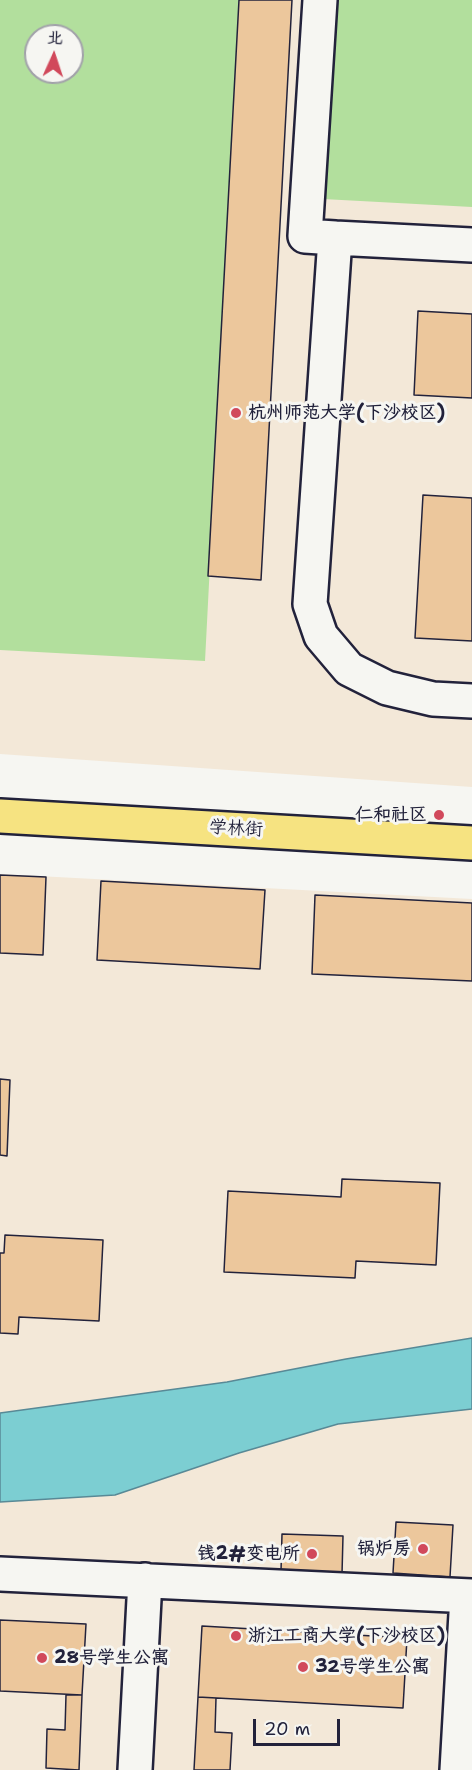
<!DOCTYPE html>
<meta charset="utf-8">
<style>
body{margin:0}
#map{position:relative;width:472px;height:1770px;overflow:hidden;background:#f6f6f2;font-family:"Shantell Sans","LXGW WenKai TC",sans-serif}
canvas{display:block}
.north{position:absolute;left:24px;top:24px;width:60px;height:60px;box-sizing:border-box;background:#f6f6f2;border:2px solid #a1a1a9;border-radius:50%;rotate:3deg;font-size:16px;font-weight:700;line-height:24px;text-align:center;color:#22223b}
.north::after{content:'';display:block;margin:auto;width:21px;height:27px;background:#d1495b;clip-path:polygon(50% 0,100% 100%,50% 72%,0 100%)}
.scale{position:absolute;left:253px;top:1719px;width:87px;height:27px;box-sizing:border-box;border:3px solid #22223b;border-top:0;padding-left:8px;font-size:18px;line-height:21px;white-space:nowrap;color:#22223b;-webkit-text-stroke:4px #f6f6f2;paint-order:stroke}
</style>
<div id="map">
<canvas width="472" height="1770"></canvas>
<div class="north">北</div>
<div class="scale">20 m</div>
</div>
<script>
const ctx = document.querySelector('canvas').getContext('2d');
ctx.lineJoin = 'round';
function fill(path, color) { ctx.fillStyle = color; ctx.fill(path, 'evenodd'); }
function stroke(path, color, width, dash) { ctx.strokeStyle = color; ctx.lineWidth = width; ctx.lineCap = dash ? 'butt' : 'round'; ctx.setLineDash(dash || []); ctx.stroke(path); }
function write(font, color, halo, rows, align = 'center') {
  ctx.font = font + ' "Shantell Sans","LXGW WenKai TC",sans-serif'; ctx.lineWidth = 6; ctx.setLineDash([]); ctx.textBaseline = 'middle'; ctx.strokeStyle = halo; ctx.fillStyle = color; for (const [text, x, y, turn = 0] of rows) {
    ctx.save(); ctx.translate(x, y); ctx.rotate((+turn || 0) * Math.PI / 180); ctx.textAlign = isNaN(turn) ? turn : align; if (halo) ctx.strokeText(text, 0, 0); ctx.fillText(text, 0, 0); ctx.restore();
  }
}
const built = new Path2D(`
 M0 0H472V787L0 754ZM36 36H72V72H36Z
 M0 874 472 899V1338L346 1359 227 1382 0 1413Z
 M472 1409V1770H0V1502L115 1495 239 1453 338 1424Z`);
const green = new Path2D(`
 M0 0H239L205 661 0 650ZM36 36H72V72H36Z
 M334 0H472V207L323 199Z`);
const water = new Path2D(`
 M472 1338V1409L338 1424 239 1453 115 1495 0 1502V1413L227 1382 346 1359Z`);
const building = new Path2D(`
 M239 0H292L261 580 208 576Z
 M418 311 472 314V398L414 395Z
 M423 495 472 498V641L415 638Z
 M0 875 46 877 43 955 0 953Z
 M101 881 265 890 260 969 97 960Z
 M315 895 472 903V981L312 974Z
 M0 1079 10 1080 7 1156 0 1155Z
 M342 1179 440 1183 436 1265 356 1261 355 1278 224 1272 228 1191 341 1197Z
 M5 1235 103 1240 99 1321 19 1317 18 1334 0 1333V1253H4Z
 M396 1522 453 1525 450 1577 393 1573Z
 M282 1534 343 1536 342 1574 281 1571Z
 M0 1620 86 1624 82 1695 0 1691Z
 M202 1626 407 1638 403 1708 198 1697Z
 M66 1695H82L79 1770 46 1768 47 1729 65 1730Z
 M198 1697 216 1698 215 1732 232 1733 230 1770H194Z`);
const minor = new Path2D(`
 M320 0 305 236 335 238 310 604 321 636 349 669 387 688 433 699 472 701
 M335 238 472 245
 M0 1574 472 1596
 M135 1770 145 1580
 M457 1770 467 1596`);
const major = new Path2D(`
 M0 816 472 843`);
const markers = [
 [236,413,6,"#d1495b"],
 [439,815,6,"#d1495b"],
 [423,1549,6,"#d1495b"],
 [312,1554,6,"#d1495b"],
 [236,1636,6,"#d1495b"],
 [42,1658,6,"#d1495b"],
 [303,1667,6,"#d1495b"]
];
const poiNames = [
 ["杭州师范大学(下沙校区)",248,413],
 ["仁和社区",427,815,"right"],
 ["锅炉房",411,1549,"right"],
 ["钱2#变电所",300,1554,"right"],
 ["浙江工商大学(下沙校区)",248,1636],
 ["28号学生公寓",54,1658],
 ["32号学生公寓",315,1667]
];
const streetNames = [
 ["学林街",236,829,3]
];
fill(built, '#f3e8d8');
fill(green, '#b2df9d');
fill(water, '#7cced2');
stroke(water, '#588996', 1.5);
fill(building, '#ecc79c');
stroke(building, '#22223b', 1.5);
stroke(minor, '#22223b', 38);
stroke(major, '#22223b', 38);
stroke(minor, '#f6f6f2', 33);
stroke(major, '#f6e381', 33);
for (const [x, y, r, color] of markers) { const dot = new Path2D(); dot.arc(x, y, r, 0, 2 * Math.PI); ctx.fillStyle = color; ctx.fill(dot); stroke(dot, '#f6f6f2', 2); }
write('bold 18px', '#22223b', '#f6f6f2', poiNames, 'left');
write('18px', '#22223b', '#f6f6f2', streetNames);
</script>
